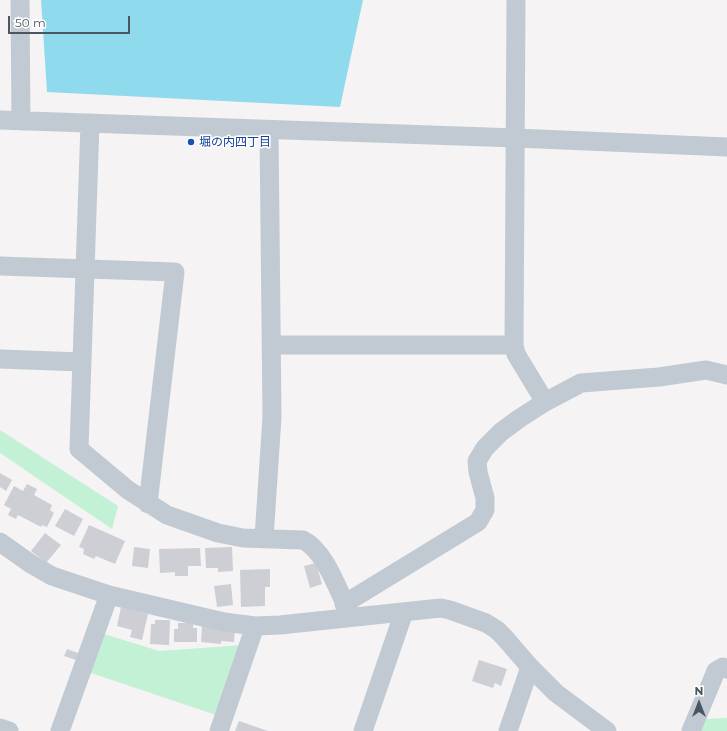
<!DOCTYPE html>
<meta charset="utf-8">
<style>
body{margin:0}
#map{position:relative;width:727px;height:731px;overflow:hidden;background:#f5f3f3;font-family:Montserrat,sans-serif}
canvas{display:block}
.north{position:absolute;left:679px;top:683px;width:40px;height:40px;-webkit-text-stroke:3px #fff;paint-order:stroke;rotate:0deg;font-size:11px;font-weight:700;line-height:16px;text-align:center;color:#4a5661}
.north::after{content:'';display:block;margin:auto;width:14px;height:18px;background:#4a5661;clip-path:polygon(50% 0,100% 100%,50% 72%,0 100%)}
.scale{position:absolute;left:8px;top:16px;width:122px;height:18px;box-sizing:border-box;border:2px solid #4a5661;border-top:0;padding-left:5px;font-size:12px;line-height:14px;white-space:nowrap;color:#4a5661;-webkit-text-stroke:3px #fff;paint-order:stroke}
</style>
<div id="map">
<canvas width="727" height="731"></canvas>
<div class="north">N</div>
<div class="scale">50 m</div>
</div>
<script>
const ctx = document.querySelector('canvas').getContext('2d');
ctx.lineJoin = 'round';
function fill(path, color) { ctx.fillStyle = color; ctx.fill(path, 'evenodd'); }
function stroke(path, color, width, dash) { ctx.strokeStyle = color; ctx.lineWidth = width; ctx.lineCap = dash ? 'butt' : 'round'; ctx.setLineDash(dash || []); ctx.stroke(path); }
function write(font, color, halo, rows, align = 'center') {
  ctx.font = font + ' Montserrat,"Noto Sans JP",sans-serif'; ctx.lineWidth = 3; ctx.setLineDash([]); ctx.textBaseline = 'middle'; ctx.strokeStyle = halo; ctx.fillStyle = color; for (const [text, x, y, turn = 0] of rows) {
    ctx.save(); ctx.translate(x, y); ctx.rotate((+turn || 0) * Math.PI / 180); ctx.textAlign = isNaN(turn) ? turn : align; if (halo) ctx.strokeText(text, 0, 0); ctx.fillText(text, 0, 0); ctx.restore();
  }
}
const green = new Path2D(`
 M0 430 118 506 112 529 0 453Z
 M101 633 159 651 243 645 216 715 88 672Z
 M727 718V731H701L705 719Z`);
const water = new Path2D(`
 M41 0H363L340 107 47 92Z`);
const building = new Path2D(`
 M0 473 12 480 6 491 0 487Z
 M27 484 37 489 34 495 52 505 50 510 54 513 47 527 42 525 41 527 18 515 16 519 8 515 11 509 4 505 14 486 23 491Z
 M65 509 83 519 74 536 55 526Z
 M89 525 125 541 115 564 96 556 94 559 83 554 84 549 79 547Z
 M45 533 61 545 46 563 31 551Z
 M134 547 150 549 148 568 132 566Z
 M232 547 233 571 218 572V568H206L205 548Z
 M200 548 201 566H188V576H175V572L160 573 159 549Z
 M316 563 322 584 310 588 304 566Z
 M270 569V587H265V606L241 607 240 570Z
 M231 584 233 605 217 607 214 586Z
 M121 607 148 614 142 640 130 637 132 630 117 626Z
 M155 620H170L169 645 150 644 151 624H155Z
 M178 623H193V628H197V642H174V629H178Z
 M202 626 235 629 234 642 221 641V644L201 642Z
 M67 649 78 653 76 660 64 656Z
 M479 660 507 669 501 686 495 683 493 688 472 681Z
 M239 721 268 731H235Z`);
const minor = new Path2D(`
 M20 0 21 121
 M516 0 514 345 516 354 545 402
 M0 120 516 138 727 147
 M90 123 79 449 128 490 167 515 218 533 243 538 303 540C326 551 339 594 351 616
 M0 266 175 272 148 504
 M271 345H514
 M0 359 82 362
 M264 538 272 417 269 130
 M0 542 31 564 52 576 109 595 224 622 255 626 280 625 431 609 441 608 450 610 486 623 497 630 504 637 530 667 556 693 607 731
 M344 604 478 522 485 510V498L478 472 477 461 485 448 501 432 520 418 545 402 581 383 659 377 706 370 727 375
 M0 728 9 731
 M60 731 109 595
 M219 731 255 626
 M363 731 404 612
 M508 731 530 667
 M691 731 716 671 723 667 727 669`);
const markers = [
 [191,142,4,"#1a4fb4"]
];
const transitNames = [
 ["堀の内四丁目",199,142]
];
fill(green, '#c3f1d5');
fill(water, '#90daee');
fill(building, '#cdcfd5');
stroke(minor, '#c1cad2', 19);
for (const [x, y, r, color] of markers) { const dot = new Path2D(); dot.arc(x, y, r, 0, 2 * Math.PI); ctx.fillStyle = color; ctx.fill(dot); stroke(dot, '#fff', 1.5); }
write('12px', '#164399', '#fff', transitNames, 'left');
</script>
